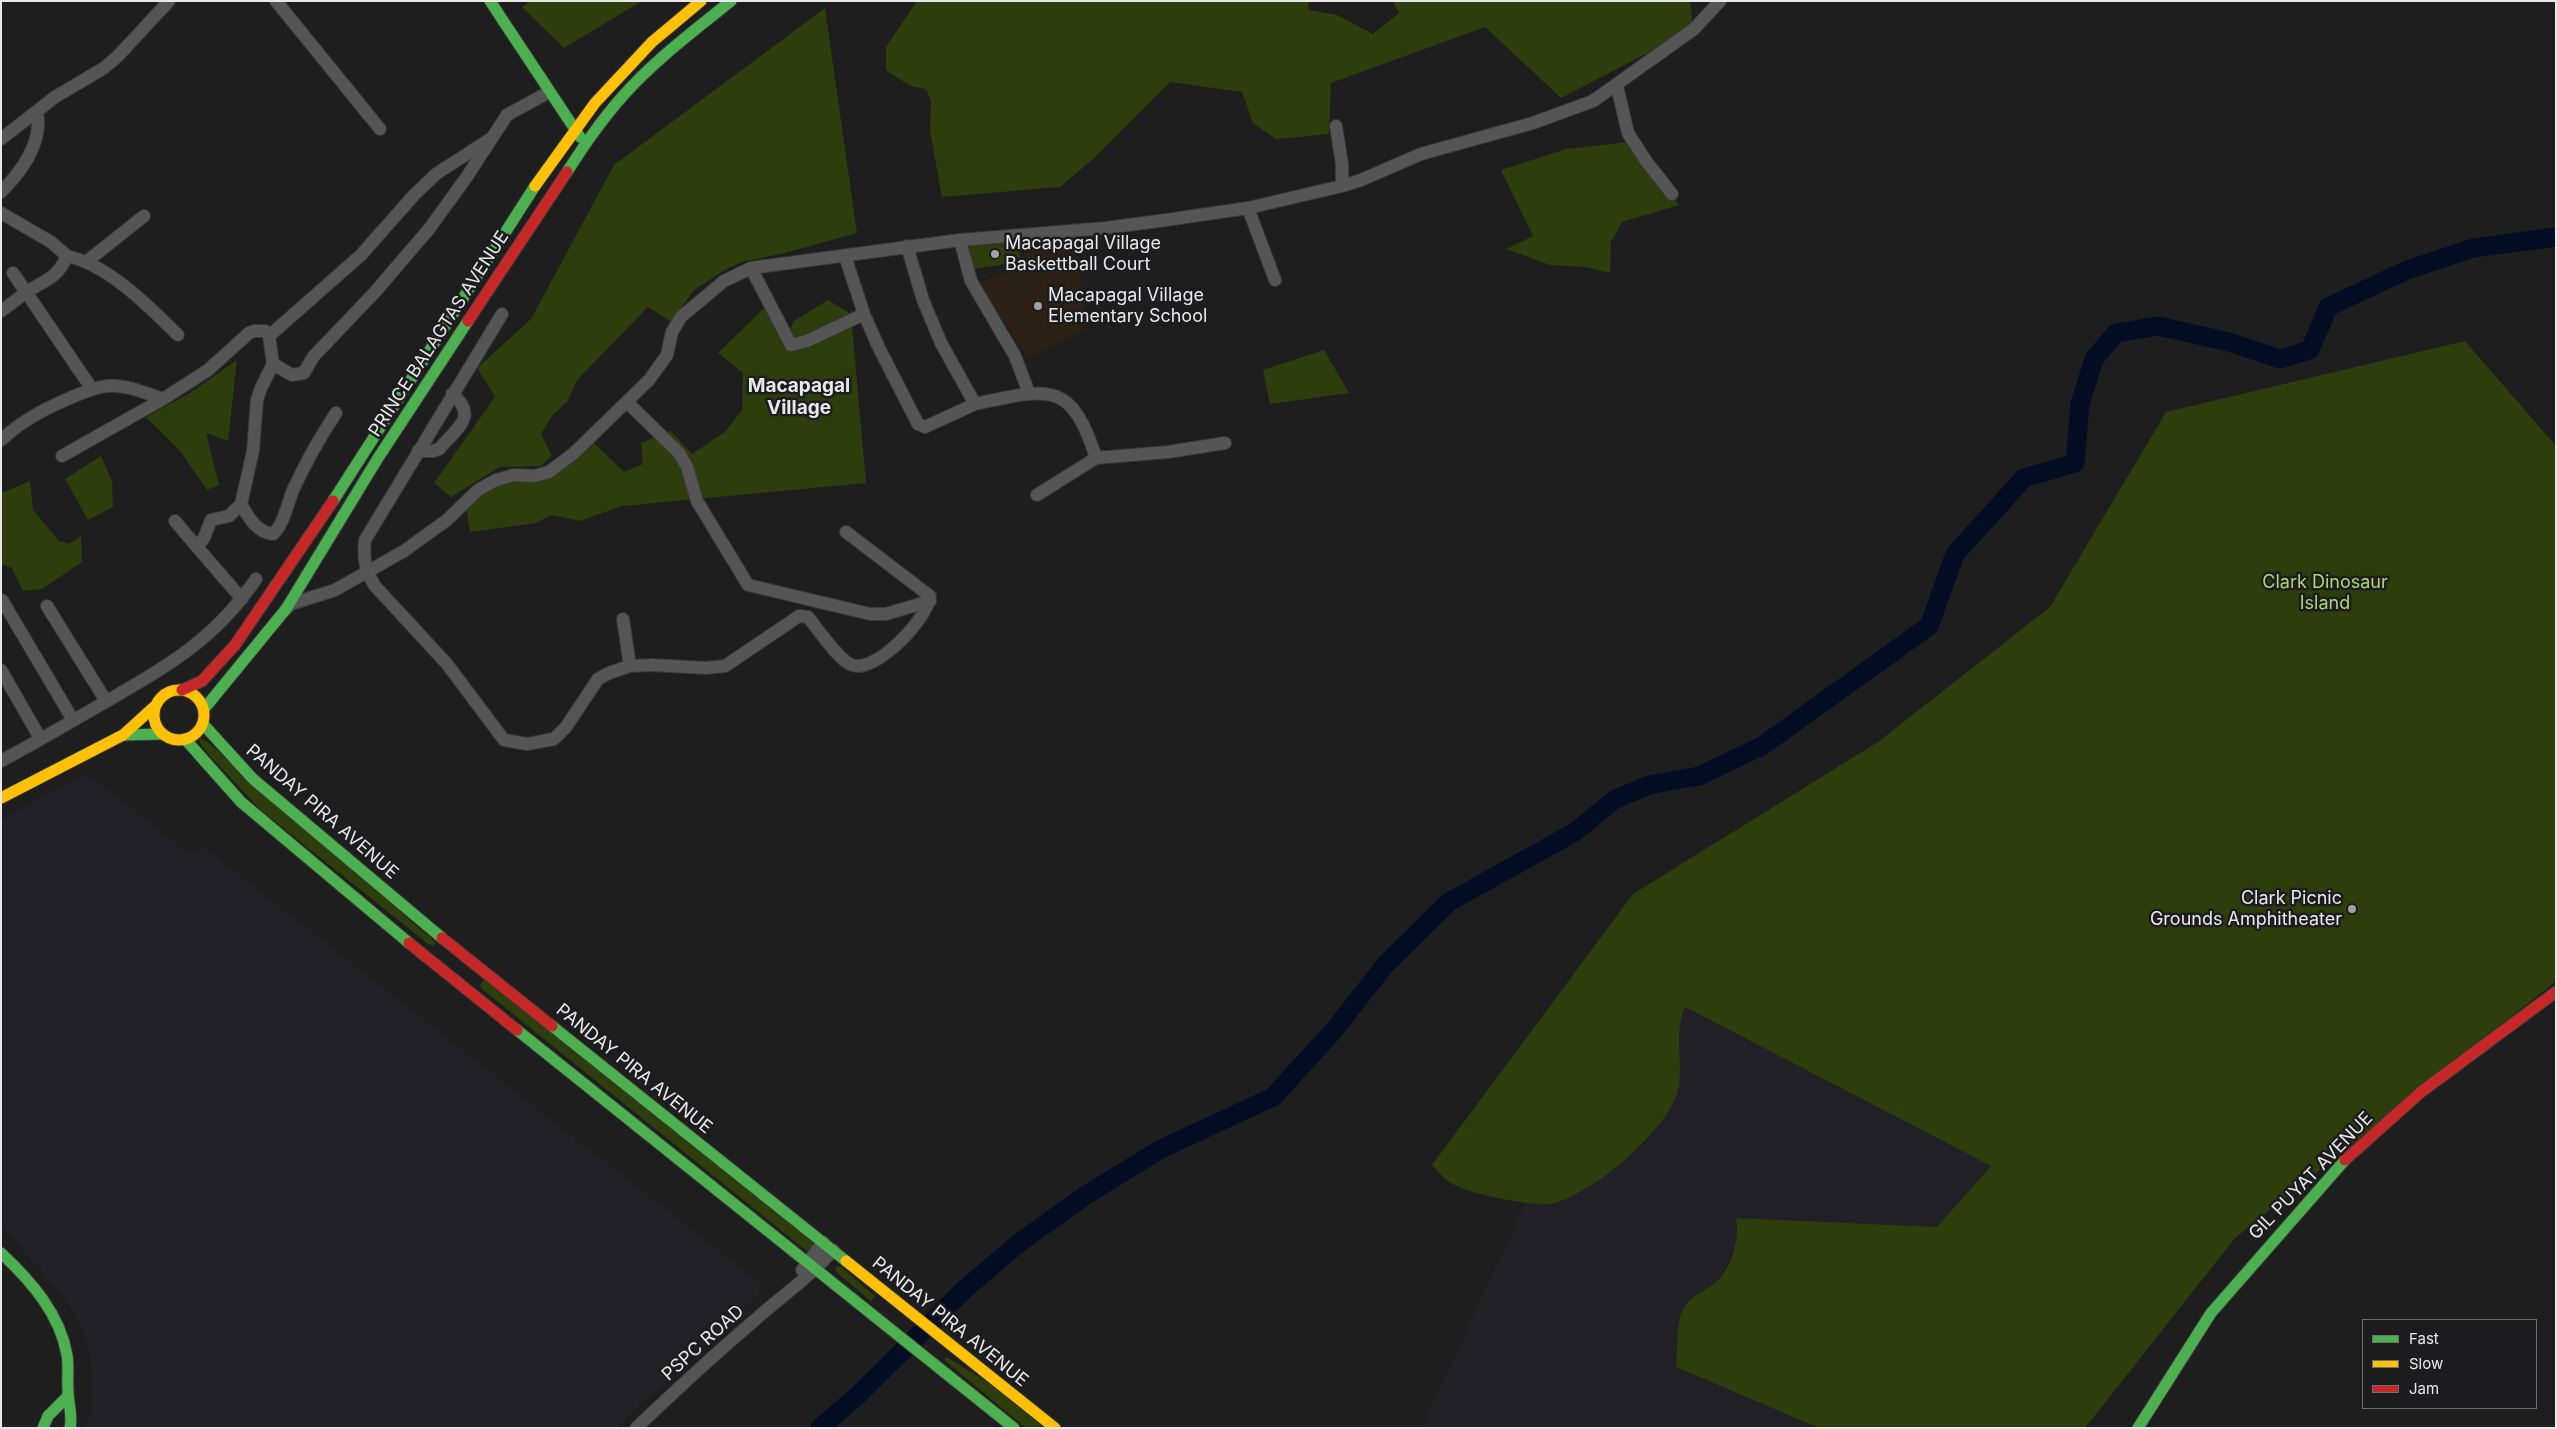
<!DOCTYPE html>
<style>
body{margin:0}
#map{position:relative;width:2557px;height:1429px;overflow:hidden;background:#1e1e1e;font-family:Inter,sans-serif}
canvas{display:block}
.frame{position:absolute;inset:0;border:2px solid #e9e9eb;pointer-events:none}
.legend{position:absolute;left:2362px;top:1319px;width:175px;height:90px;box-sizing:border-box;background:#1d1d1f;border:1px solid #6f6f71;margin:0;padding:6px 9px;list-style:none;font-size:15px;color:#e9e9eb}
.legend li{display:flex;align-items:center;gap:10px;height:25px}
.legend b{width:25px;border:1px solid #6f6f71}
</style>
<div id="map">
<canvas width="2557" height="1429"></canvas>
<div class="frame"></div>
<ul class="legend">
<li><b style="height:6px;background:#4caf50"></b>Fast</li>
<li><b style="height:6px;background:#ffc107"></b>Slow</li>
<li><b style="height:6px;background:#c62828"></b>Jam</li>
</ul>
</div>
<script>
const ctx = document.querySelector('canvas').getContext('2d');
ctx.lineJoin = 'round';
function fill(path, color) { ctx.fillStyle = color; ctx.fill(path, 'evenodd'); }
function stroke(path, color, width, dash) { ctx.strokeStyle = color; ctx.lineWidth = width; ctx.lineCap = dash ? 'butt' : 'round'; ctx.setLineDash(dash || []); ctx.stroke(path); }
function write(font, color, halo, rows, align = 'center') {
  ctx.font = font + ' Inter,sans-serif'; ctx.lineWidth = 5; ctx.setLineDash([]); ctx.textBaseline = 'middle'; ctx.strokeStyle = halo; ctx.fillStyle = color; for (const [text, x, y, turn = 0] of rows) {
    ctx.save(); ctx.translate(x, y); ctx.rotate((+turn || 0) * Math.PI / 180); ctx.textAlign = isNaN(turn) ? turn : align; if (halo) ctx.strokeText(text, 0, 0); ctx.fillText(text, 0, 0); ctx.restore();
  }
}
const built = new Path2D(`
 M81 776 92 777 190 855 199 848 206 849 766 1288 616 1428H85L93 1407 91 1358 81 1326 68 1301 1 1225V820Z
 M1684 1007 1991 1166 1938 1227 1736 1218 1738 1227 1736 1249 1717 1281 1698 1294 1676 1367 1819 1428H1422L1526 1202 1553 1204 1580 1193 1648 1140 1669 1111 1676 1096 1679 1025Z`);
const education = new Path2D(`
 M1074 232 1087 329 1028 358 977 283 1023 265 1028 241Z`);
const green = new Path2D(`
 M530 1H642L564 48 522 7Z
 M917 1H1308L1309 10 1337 15 1373 34 1399 13 1393 1H1690L1693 26 1663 45 1561 98 1485 27 1331 83 1329 134 1276 139 1253 123 1242 92 1170 82 1093 159 1060 187 942 197 930 131 931 101 926 89 910 86 886 70V47Z
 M825 8 857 233 785 253 741 262 723 271 694 290 671 322 648 307 577 380 567 402 552 416 541 434 552 456 541 466 500 467 451 497 434 483 495 397 477 368 531 319 614 165Z
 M1628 142 1679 205 1622 222 1611 242 1610 273 1586 267 1550 265 1506 249 1533 236 1501 170 1566 149Z
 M1018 238 1021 262 973 269 969 245Z
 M828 300 851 314 866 483 622 506 580 521 551 515 536 523 470 532 465 501 501 478 537 472 589 438 624 472 643 464 641 443 671 431 692 454 725 432 742 410 743 373 718 353 767 305 785 341 794 321Z
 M2465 341 2556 446V981L2235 1238 2085 1428H1819L1676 1367C1678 1349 1675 1321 1685 1306 1692 1295 1707 1290 1716 1282 1732 1267 1740 1238 1736 1218L1937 1227 1991 1166 1685 1007C1672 1036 1686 1070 1676 1097 1661 1135 1594 1192 1555 1203 1537 1208 1467 1194 1451 1183 1444 1179 1438 1171 1432 1165L1633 894 1878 742 2050 607 2166 412Z
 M1324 350 1349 393 1270 404 1263 370Z
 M237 360 228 441 206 433 219 485 207 490 180 451 146 417 190 393Z
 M101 456 112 481 113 507 88 520 65 479Z
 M30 481 33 510 59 541 69 544 81 536 82 562 42 589 23 591 12 568 1 564V493Z
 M201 738 209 743 436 943 434 946 428 944 262 811 207 753 199 741Z
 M485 978 815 1244 809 1253 482 989 480 985Z
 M836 1266 841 1267 875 1296 871 1301 836 1272Z
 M947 1357 993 1386 1045 1428H1026L944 1360Z`);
const river = new Path2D(`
 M820 1428 857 1396 965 1289 1019 1243 1086 1195 1161 1149 1273 1097 1335 1029 1385 965 1449 902 1575 832 1614 800 1649 785 1699 776 1762 746 1929 626 1955 554 2024 478 2075 463 2080 404 2094 359 2116 333 2158 326 2229 342 2280 359 2310 350 2328 307 2407 270 2473 248 2556 237`);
const street = new Path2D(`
 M276 1 380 129
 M1617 86 1628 133 1646 161 1672 194
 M1336 126 1342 164V186
 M1 139 55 97 104 68 118 56 169 1
 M1 192C22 171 43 143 37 112
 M1248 208 1275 280
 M1 213 51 242 67 256
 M960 240 971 281 1015 356 1029 393
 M907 246 923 300 941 343 975 404C1047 389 1071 378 1096 458
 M845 256 864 314 879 348 918 424 925 427 975 404
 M86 262 144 216
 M751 268 791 345 807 341 864 314
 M13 273 92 389
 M1 311C10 305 18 298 27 292 46 279 57 279 67 256 109 265 148 306 178 335
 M502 314 365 540C363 558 365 570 375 586L447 664 504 740 527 744 554 739 566 727 598 679 609 673 630 666 652 665 706 668 725 666 799 616 808 617C818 629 839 661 852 665 875 674 928 619 930 596L846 532
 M273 364 292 375 304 373 313 357 375 292 429 229 466 178 507 115 549 92
 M627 402 679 453 687 467 697 501 748 585 870 614H886L930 601
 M1 440C24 419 48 407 77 395 87 391 96 387 107 386 125 384 146 393 163 399
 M418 451H433L439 449C457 428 479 416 452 394
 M62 456 163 399 208 370 249 333 254 331H265L269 336
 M1037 495 1096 458 1168 452 1225 443
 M241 504C249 518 256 532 273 534 285 523 287 503 294 488 306 462 320 437 336 413
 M175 521 197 547 204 538 211 520 229 516 241 504 253 451 257 400 261 388 273 364 269 336 361 255 414 195 436 174 490 139
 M197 547 242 599
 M2 600 73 720
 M47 606 106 701
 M286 609 291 604 335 590 404 551 447 520 478 490 496 480 514 475 534 476 549 472 574 453 649 380 667 355 672 332 681 317 724 281 751 268 960 240 1106 228 1166 220 1248 208 1342 186 1361 180 1421 154 1533 123 1593 101 1694 29 1720 1
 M623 619 630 666
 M1 670 40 738
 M1 761C37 742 72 721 107 701 169 665 215 639 256 579
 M802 1270 823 1242
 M636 1428C675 1391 715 1354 756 1319 782 1296 811 1276 833 1250`);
const fast = new Path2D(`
 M490 1 580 137
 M567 172C586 142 607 112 632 86 662 55 697 28 731 1
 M333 501 535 186
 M204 709 286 609 378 458 468 321
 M203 724 253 779 442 938
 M123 735 163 734
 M185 739 241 802 409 943
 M552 1026 846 1261
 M517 1030 1014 1428
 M1 1253C31 1281 60 1314 67 1355 69 1366 67 1378 68 1390 68 1403 73 1415 70 1428
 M43 1428 48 1416 68 1396
 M2138 1428 2211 1313 2345 1160`);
const slow = new Path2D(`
 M535 186 595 103 652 42 701 1
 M154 715a25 25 0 1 1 50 0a25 25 0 1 1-50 0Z
 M1 798 123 735 156 705
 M846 1261 1055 1428`);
const jam = new Path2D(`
 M468 321 567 172
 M182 690 202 681 235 645 333 501
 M442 938 552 1026
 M409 943 517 1030
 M2345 1160 2421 1092 2556 992`);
const markers = [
 [995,254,5,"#a2a2a3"],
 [1038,306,5,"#a2a2a3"],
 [2352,909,5,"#a2a2a3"]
];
const poiNames = [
 ["Macapagal Village",1005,244],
 ["Baskettball Court",1005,265],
 ["Macapagal Village",1048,296],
 ["Elementary School",1048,317],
 ["Clark Picnic",2342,899,"right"],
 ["Grounds Amphitheater",2342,920,"right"]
];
const streetNames = [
 ["PRINCE BALAGTAS AVENUE",439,334,-57],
 ["PANDAY PIRA AVENUE",322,812,41],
 ["PANDAY PIRA AVENUE",634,1069,39],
 ["GIL PUYAT AVENUE",2311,1176,-46],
 ["PANDAY PIRA AVENUE",950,1322,39],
 ["PSPC ROAD",703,1343,-42]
];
const parkNames = [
 ["Clark Dinosaur",2325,583],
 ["Island",2325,604]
];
const neighbourhoodNames = [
 ["Macapagal",799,386],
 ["Village",799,408]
];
fill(built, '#222128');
fill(education, '#2b2115');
fill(green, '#2d3d0c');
stroke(river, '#030d23', 19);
stroke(street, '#393939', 14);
stroke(fast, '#393939', 13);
stroke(slow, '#393939', 13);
stroke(jam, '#393939', 13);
stroke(street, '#555556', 12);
stroke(fast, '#4caf50', 11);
stroke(slow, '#ffc107', 11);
stroke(jam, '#c62828', 11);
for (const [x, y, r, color] of markers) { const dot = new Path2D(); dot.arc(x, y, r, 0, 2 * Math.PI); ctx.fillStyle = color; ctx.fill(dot); stroke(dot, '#1d1d1f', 2); }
write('18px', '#e9e9eb', '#1d1d1f', poiNames, 'left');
write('18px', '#e9e9eb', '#1d1d1f', streetNames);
write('18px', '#afd577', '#1d1d1f', parkNames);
write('bold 19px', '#e9e9eb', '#1d1d1f', neighbourhoodNames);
</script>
